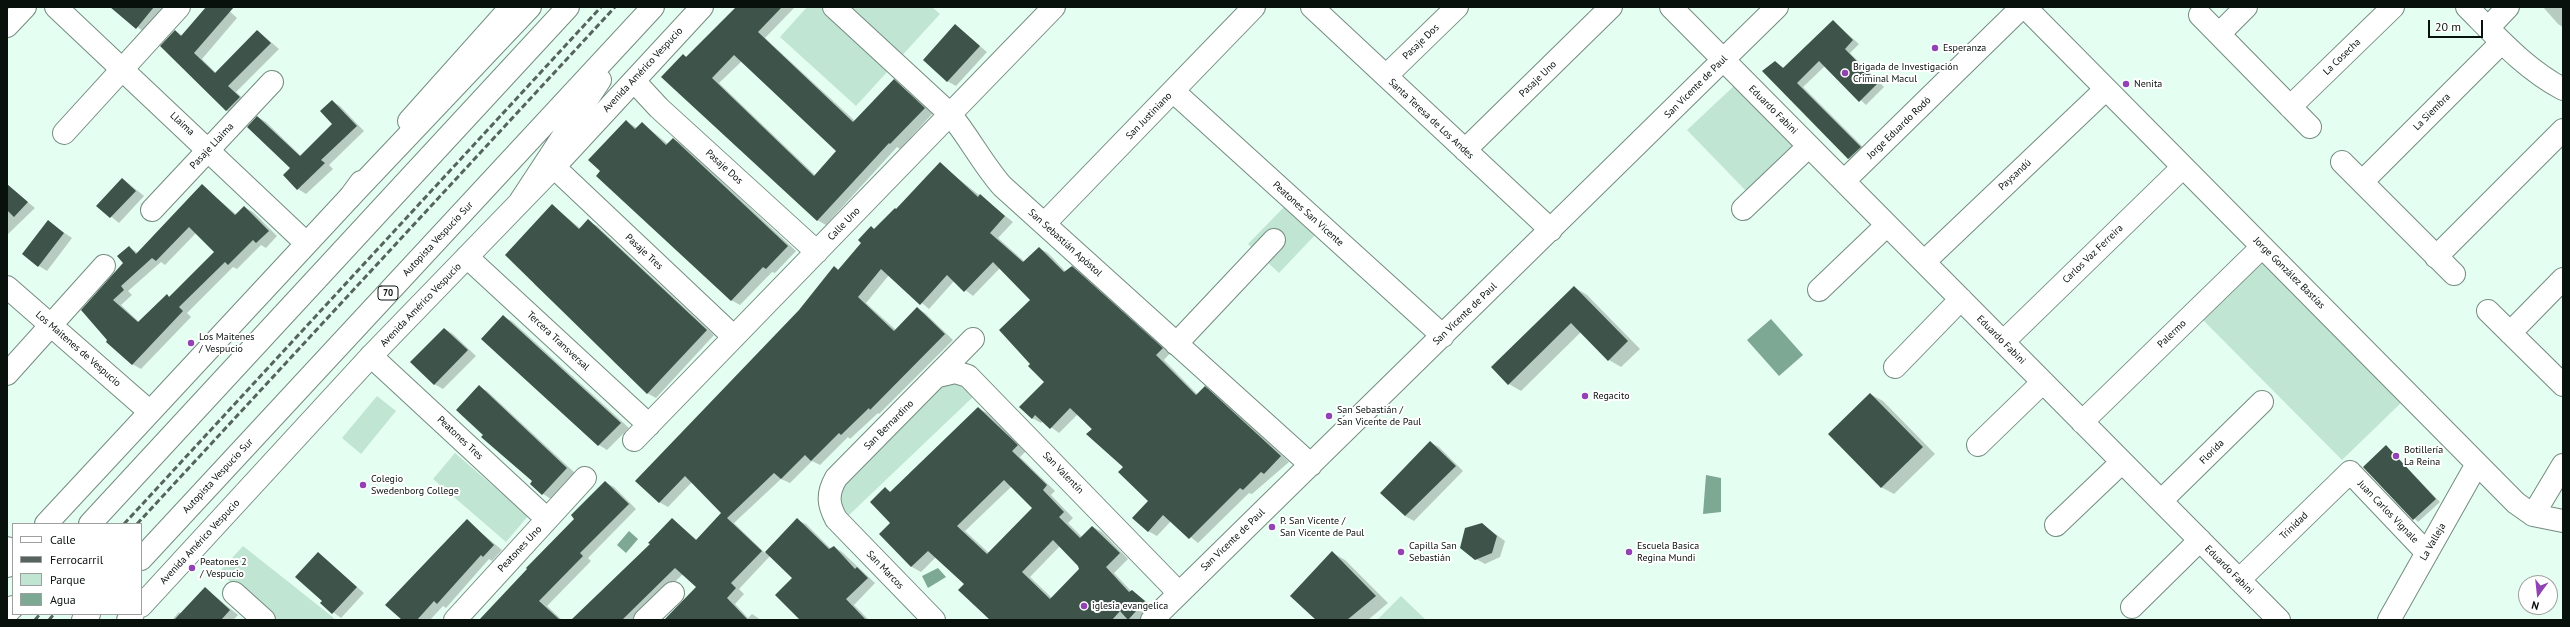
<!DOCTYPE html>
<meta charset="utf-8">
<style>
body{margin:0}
#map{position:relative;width:2570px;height:627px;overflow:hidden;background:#e5fef2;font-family:"PT Sans",sans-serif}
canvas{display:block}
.frame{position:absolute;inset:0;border:8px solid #09110d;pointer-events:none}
.legend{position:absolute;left:12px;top:523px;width:130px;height:92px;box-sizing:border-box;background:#fff;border:1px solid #9da09e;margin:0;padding:5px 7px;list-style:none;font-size:12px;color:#09110d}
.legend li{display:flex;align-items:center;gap:8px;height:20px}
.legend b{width:20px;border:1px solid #9da09e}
.north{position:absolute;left:2518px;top:575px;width:40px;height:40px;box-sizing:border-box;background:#fff;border:1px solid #9da09e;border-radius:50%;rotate:195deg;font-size:11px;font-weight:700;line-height:16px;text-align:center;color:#09110d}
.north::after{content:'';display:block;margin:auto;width:14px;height:18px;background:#9143b4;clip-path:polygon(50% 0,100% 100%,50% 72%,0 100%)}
.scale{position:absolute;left:2428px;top:20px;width:55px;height:18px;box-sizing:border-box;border:2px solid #09110d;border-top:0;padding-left:5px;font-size:12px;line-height:14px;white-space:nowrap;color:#09110d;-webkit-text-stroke:3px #fff;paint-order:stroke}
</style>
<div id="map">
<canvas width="2570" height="627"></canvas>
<div class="frame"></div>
<ul class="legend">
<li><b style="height:5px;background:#fff"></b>Calle</li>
<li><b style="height:5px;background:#56645d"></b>Ferrocarril</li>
<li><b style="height:11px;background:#c1e5d3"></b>Parque</li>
<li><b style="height:11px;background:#7da893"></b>Agua</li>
</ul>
<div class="north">N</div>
<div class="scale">20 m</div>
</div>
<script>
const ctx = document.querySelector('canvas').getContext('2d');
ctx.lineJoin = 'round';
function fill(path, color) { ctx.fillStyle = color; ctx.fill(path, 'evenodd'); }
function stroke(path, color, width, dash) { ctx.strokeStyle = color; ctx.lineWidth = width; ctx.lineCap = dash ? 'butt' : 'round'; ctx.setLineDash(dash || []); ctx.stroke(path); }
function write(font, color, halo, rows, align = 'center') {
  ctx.font = font + ' "PT Sans",sans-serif'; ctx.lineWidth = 4; ctx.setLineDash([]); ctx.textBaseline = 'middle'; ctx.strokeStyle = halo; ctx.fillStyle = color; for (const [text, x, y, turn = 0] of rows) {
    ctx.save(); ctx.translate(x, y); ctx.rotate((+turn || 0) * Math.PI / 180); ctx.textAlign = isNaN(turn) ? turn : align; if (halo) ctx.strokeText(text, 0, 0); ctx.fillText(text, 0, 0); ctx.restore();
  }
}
const green = new Path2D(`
 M807 7H932L940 14 856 106 780 37Z
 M1735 85 1796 147 1748 193 1687 130Z
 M1285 206 1315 235 1279 273 1248 244Z
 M2260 259 2402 402 2342 460 2200 317Z
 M958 380 974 396 848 516 837 505 833 496 939 381Z
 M377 396 396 411 361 454 342 438Z
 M455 453 528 516 506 542 433 479Z
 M243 546 334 618 332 620H276L219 572Z
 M1401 596 1426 620H1377Z`);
const water = new Path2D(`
 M1771 319 1803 355 1779 376 1747 340Z
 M1706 475 1721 478V512L1703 514Z
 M629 531 638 539 626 553 617 545Z
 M938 568 946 577 928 588 922 576Z`);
const shadow = new Path2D(`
 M113 7H172L145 33Z
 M207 7H225L237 18 202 59 216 73 258 31 279 49 236 92 248 103 235 115 227 111 161 46 175 31 183 36Z
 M737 7H795L765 38 855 121 894 80 933 113 900 149 897 147 826 225 817 220 683 55 687 57ZM742 61 838 151 815 175 719 83Z
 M2543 7H2563V27L2558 24Z
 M1833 21 1859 44 1850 53 1884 87 1866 105 1825 66 1803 87 1867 151 1855 162 1849 159 1763 71 1775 62 1784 68Z
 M956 26 987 52 956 86 947 81Z
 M332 101 340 106 364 131 329 165 333 169 306 194 298 189 291 168 258 117 266 122 301 156 333 125Z
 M626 121 637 128 642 123 668 144 673 139 682 144 796 251 775 273 772 272 740 305 731 300 601 171Z
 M940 164 1013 222 998 238 1025 262 1039 248 1048 253 1066 272 1072 267 1080 272 1170 353 1164 360 1198 395 1205 387 1214 392 1289 462 1252 494 1249 493 1198 543 1171 521 1157 536 1148 531 1149 501 1124 467 1078 414 1059 433 1043 421 1041 423 1032 418 1045 382 1032 364 1031 300 1000 268 973 296 954 281 929 309 889 275 866 303 896 330 917 308 925 313 953 340 879 414 878 413 850 439 848 437 820 465 812 461 790 483 781 479 734 523 765 553 797 520 806 524 831 549 834 547 842 552 875 583 854 605 869 620H801L793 578 770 556 739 589 744 594 735 604 748 618 752 614 761 620H665L698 587 683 574 636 620H572L651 544 672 519 697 540 722 513 692 482 668 507 659 502 800 311 835 267 839 270Z
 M123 179 144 196 119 223 98 206Z
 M8 186 35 208 7 235V187Z
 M202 186 237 215 244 207 253 212 277 236 266 248 261 245 237 269 233 267 187 313 191 317 141 369 132 364 82 310 124 263 129 247 138 253ZM196 233 216 252 170 297 167 296 139 322 121 305 132 295 128 291 161 262 165 265Z
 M552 205 581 229 588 221 597 226 714 335 656 398 647 393 613 361 614 359 534 284Z
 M48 222 72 238 47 271 39 266Z
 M1574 287 1587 295 1640 349 1621 367 1609 360 1581 332 1521 391 1509 384Z
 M503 317 512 321 629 428 607 450 599 445 482 339Z
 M445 329 453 334 476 356 443 389 434 384Z
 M479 387 487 391 575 473 551 499 543 494 533 481 484 434Z
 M1870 394 1883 401 1935 454 1894 494 1881 487Z
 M978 408 987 413 1026 451 1020 457 1055 491 1051 495 1073 518 1068 523 1082 537 1093 527 1102 532 1128 559 1114 573 1131 591 1154 607 1142 620H991L965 584 936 557 921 572 912 567 880 534 892 523 886 489 891 492ZM1012 486 1033 508 989 553 965 531ZM1060 546 1079 565 1080 570 1052 598 1030 577Z
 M1430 442 1439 447 1463 471 1414 521 1405 516Z
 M2386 446 2440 502 2418 522 2364 467Z
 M605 482 614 487 636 509 588 558 591 561 547 606 562 620H494Z
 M467 521 502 550 492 561 489 559 446 608 443 606 430 620H403Z
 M1482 524 1505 541 1500 557 1485 564 1476 559Z
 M318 553 364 593 341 618 321 603 323 601Z
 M1333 553 1345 560 1388 603 1368 620H1317Z
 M205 588 238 615 233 620H172L179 612 181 614Z`);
const building = new Path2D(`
 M110 7H154L136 29Z
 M206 7H234L194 53 215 73 257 30 271 43 228 86 240 97 226 111 160 46 175 30 181 36Z
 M736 7H782L758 32 853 122 894 79 925 108 890 144 889 143 817 221 661 77 683 54 686 57ZM734 55 836 151 814 176 712 78Z
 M1833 20 1853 40 1845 49 1878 83 1859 102 1819 61 1797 83 1861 147 1848 159 1762 71 1775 61 1783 68Z
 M955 24 980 46 947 82 923 60Z
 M332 100 357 126 321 160 325 163 297 190 283 175 290 168 247 127 257 116 300 156 332 124 320 111Z
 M626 120 635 129 642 122 666 145 673 138 788 246 766 269 763 267 731 301 596 176 600 171 588 160Z
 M940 162 978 197 980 194 1005 216 990 233 1023 262 1039 247 1064 272 1072 266 1163 348 1156 355 1196 395 1205 386 1281 456 1264 474 1261 472 1243 490 1240 488 1189 539 1163 515 1148 532 1132 518 1148 501 1118 472 1123 467 1086 434 1092 429 1070 408 1050 429 1035 415 1032 419 1019 407 1044 382 1028 366 1030 364 999 330 1030 300 993 262 964 292 947 275 920 305 881 269 858 297 894 331 917 307 945 334 870 410 869 408 841 435 839 433 811 461 805 455 781 479 774 473 727 518 762 551 731 583 736 588 727 598 748 620H664L696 587 675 568 622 620H571L650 544 648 543 672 518 696 540 721 513 685 476 659 503 635 481 799 310 834 266 838 270 861 243 858 240 871 226 874 229 895 208 896 209Z
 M122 178 136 191 110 218 96 206Z
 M7 184 28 202 14 217 7 210Z
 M202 184 235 215 244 206 269 231 256 243 253 240 228 265 225 262 179 307 183 311 132 365 106 342 107 340 81 310 123 263 117 256 129 246 136 254ZM189 227 214 252 169 297 167 294 138 322 113 300 124 290 121 286 152 258 156 261Z
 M552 204 579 229 588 219 707 330 647 394 505 255Z
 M48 220 64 233 38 267 22 254Z
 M1574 286 1628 341 1608 361 1571 323 1508 385 1491 367Z
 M503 315 621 423 598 446 481 339Z
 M444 328 468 350 434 385 410 362Z
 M479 385 567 468 542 495 530 484 532 481 481 437 483 435 456 410Z
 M1870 393 1923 447 1881 488 1828 434Z
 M978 407 1018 445 1012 451 1047 485 1043 490 1064 512 1059 517 1080 538 1092 526 1120 553 1106 567 1129 592 1132 590 1145 601 1128 620 1120 611 1112 620H990L958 590 964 584 928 551 911 567 879 534 890 523 870 502 885 487 890 492ZM1004 480 1032 508 987 554 957 526ZM1053 540 1078 566 1079 569 1050 599 1022 572Z
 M1430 441 1456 466 1405 516 1380 493Z
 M2386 445 2436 499 2413 520 2363 467Z
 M605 481 629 504 580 553 583 556 539 601 560 620H479L527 569 526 568 574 519 571 515Z
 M797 518 829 549 834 546 855 569 857 567 868 578 846 599 866 620H800L775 595 792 578 765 552Z
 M467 519 494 545 483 557 481 555 437 604 434 601 417 620H402L385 605Z
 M1482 523 1497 536 1492 553 1475 560 1460 548 1465 528Z
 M1332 551 1376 596 1347 620H1316L1290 596Z
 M318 552 357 587 332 614 320 603 322 601 295 577Z
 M205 587 230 610 221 620H174Z`);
const minor = new Path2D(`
 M56 7 306 243
 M834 7 950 114C969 137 982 163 1002 186L1311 465
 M1312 7 1551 230
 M1671 7 2279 620
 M2025 7 2516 503 2533 515 2563 521
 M2467 7C2497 37 2525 69 2563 89
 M2200 15 2310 127
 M7 26 25 7
 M2488 28 2508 7
 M2219 34 2246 7
 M1386 76 1457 7
 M634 81 659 108 817 252
 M1173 91 1443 336
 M2290 107 2393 7
 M64 133 179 7
 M1465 150 1611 7
 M2342 162 2454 274
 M554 167 734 337
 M1844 181 2022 7
 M2362 182 2502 42
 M1743 209 1809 146
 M152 210 272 82
 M1044 224 1254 7
 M467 257 649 425
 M2436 257 2563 130
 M1924 262 2106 89
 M7 287 149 411
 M1819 290 1887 225
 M2488 311 2563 385
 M2510 333 2563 279
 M2003 342 2183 167
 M1176 344 1274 240
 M371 356 547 519
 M1895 367 1961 299
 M7 374 104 266
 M938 376 955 372 968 376 1179 593
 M2082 422 2262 247
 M634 440 1054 7
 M1978 445 2043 382
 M2161 501 2262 402
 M2533 515 2563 465
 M2056 525 2122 462
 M7 548 13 553
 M2239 580 2350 472 2427 553
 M234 593 264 620
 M2132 607 2200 540
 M455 620 585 478
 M645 620 673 593
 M934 620 836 519C828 504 827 494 836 478L973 339
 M1152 620 1777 7
 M2389 620 2477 464`);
const major = new Path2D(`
 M409 121 511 7
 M46 524 350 197 361 182
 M7 566 13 560
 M141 606 371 356 554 167 702 7
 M128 620 133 614`);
const highway = new Path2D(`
 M350 197 530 7
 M521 200 600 80
 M90 524 568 7
 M141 559 653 7
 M7 613 13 607
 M83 620 89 614`);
const rail = new Path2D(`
 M124 524 601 7
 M137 524 615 7
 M35 620 40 614
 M49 620 54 614`);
const markers = [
 [1935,48,4,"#9143b4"],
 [1845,73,4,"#9143b4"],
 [2126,84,4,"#9143b4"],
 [191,343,4,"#9143b4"],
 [1585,396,4,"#9143b4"],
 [1329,416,4,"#9143b4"],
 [2396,456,4,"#9143b4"],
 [363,485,4,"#9143b4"],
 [1272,527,4,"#9143b4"],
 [1401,552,4,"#9143b4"],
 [1629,552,4,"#9143b4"],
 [192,568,4,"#9143b4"],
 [1084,606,4,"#9143b4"]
];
const shields = [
 [388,293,20]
];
const shieldNames = [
 ["70",388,293]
];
const streetNames = [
 ["Pasaje Dos",1421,42,-44],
 ["La Cosecha",2342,57,-44],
 ["Avenida Américo Vespucio",643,70,-47],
 ["Pasaje Uno",1538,79,-44],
 ["San Vicente de Paul",1696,87,-45],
 ["Eduardo Fabini",1773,110,45],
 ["La Siembra",2432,112,-45],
 ["San Justiniano",1149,116,-46],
 ["Santa Teresa de Los Andes",1431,119,43],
 ["Llaima",182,124,43],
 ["Jorge Eduardo Rodó",1899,128,-44],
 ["Pasaje Llaima",212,146,-47],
 ["Pasaje Dos",724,167,42],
 ["Paysandú",2015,175,-43],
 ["Peatones San Vicente",1308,214,42],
 ["Calle Uno",844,224,-46],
 ["Autopista Vespucio Sur",438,239,-47],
 ["San Sebastián Apóstol",1065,243,42],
 ["Pasaje Tres",644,252,43],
 ["Carlos Vaz Ferreira",2093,254,-44],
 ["Jorge González Bastías",2289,273,45],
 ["Avenida Américo Vespucio",421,305,-46],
 ["San Vicente de Paul",1465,314,-44],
 ["Palermo",2172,334,-44],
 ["Eduardo Fabini",2001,340,45],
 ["Tercera Transversal",558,341,43],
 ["Los Maitenes de Vespucio",78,349,41],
 ["San Bernardino",889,425,-45],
 ["Peatones Tres",460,438,43],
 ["Florida",2212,452,-45],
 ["San Valentín",1063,473,46],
 ["Autopista Vespucio Sur",218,476,-47],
 ["Juan Carlos Vignale",2388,512,46],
 ["Trinidad",2294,526,-44],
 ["San Vicente de Paul",1233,540,-44],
 ["Avenida Américo Vespucio",200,542,-47],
 ["La Valleja",2433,542,-60],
 ["Peatones Uno",520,549,-47],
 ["San Marcos",885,570,46],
 ["Eduardo Fabini",2229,570,45]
];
const poiNames = [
 ["Esperanza",1943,48],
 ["Brigada de Investigación",1853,67],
 ["Criminal Macul",1853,79],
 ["Nenita",2134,84],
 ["Los Maitenes",199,337],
 ["/ Vespucio",199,349],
 ["Regacito",1593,396],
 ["San Sebastián /",1337,410],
 ["San Vicente de Paul",1337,422],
 ["Botillería",2404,450],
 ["La Reina",2404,462],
 ["Colegio",371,479],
 ["Swedenborg College",371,491],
 ["P. San Vicente /",1280,521],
 ["San Vicente de Paul",1280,533],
 ["Capilla San",1409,546],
 ["Sebastián",1409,558],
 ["Escuela Basica",1637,546],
 ["Regina Mundi",1637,558],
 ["Peatones 2",200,562],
 ["/ Vespucio",200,574],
 ["iglesia evangelica",1092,606]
];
fill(green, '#c1e5d3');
fill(water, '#7da893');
fill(shadow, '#0003');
fill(building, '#3e5349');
stroke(minor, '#748b80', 24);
stroke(major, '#748b80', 24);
stroke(highway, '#748b80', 24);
stroke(minor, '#fff', 22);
stroke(major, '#fff', 22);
stroke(highway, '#fff', 22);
stroke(rail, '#56645d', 3, [6, 3]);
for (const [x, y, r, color] of markers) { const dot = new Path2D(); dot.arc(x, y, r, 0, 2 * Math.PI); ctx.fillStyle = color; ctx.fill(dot); stroke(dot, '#fff', 1.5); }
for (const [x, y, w] of shields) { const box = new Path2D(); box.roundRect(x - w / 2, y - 7, w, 14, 3); ctx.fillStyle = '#fff'; ctx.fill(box); stroke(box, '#09110d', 1); }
write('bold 9px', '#09110d', null, shieldNames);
write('10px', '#09110d', '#fff', streetNames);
write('10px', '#09110d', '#fff', poiNames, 'left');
</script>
